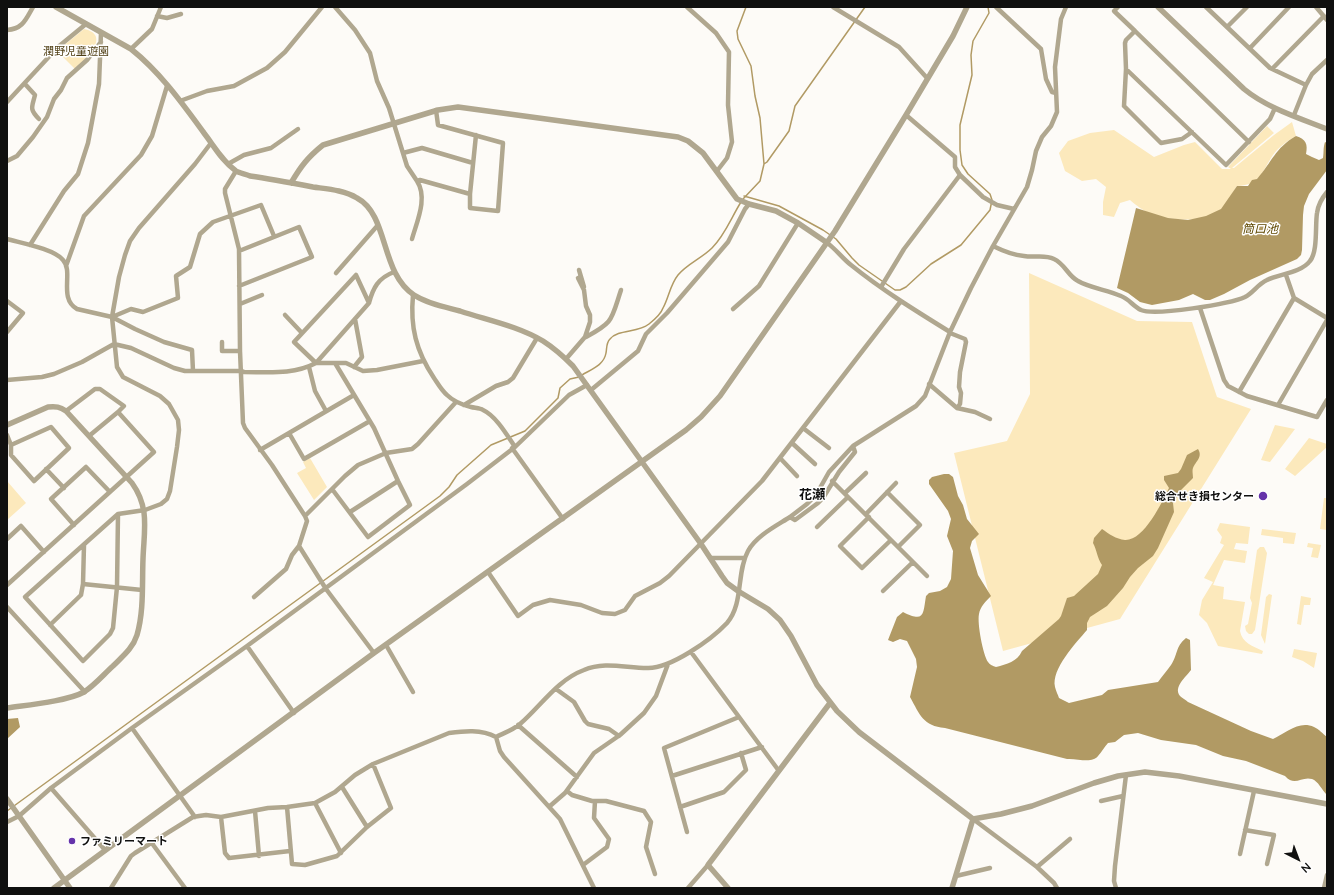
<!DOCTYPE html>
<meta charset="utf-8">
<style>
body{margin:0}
#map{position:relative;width:1334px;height:895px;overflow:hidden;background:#fdfbf7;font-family:Lato,sans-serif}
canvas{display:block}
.frame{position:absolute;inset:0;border:8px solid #10100f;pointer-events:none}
.north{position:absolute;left:1278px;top:839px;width:40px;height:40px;-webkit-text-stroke:3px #fff;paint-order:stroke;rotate:138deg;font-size:11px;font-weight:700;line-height:16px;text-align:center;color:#10100f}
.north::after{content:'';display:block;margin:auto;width:14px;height:18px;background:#10100f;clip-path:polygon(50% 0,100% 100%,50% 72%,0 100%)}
</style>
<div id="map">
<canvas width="1334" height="895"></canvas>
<div class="frame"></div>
<div class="north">N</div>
</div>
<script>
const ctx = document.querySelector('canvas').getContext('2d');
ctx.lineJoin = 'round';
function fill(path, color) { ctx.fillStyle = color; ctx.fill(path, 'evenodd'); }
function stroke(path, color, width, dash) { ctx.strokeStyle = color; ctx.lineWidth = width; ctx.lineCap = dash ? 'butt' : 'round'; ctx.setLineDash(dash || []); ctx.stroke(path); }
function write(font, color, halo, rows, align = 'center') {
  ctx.font = font + ' Lato,"Noto Sans JP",sans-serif'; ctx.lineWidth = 3; ctx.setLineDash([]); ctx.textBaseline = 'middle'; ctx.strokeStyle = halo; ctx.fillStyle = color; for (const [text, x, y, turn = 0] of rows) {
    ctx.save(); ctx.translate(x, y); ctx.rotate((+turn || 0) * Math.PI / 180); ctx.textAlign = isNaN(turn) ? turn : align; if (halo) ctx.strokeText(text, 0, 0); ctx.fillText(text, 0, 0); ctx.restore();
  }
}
const green = new Path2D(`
 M84 29C112 35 85 60 76 70L57 51Z
 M1292 122 1296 136C1287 141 1279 147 1273 155 1262 171 1261 185 1237 186 1233 192 1226 205 1221 210 1203 223 1171 221 1151 214 1143 211 1136 205 1130 200L1120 203 1114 217 1103 215V202L1106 187 1096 179 1082 181 1065 171 1059 153 1068 141 1090 133 1114 130 1154 157 1184 145 1195 142 1222 169H1231L1228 167 1267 126 1274 133 1232 168H1234L1274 135Z
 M1029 273 1137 321 1192 322 1217 397 1251 409 1120 619 1003 651 954 453 1007 441 1030 394Z
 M1275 425 1295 429 1270 462 1261 460Z
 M1309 438 1327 444V447L1295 476 1285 469Z
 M310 458 327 487 314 500 297 473 306 468 303 462Z
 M7 481 26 503 7 520Z
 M1324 498H1327V530L1320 529Z
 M1220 523 1250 527 1248 544 1236 543 1234 549 1247 551 1245 563 1224 560 1213 585 1224 587 1223 599 1245 602 1240 631C1242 643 1253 646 1263 651L1262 654 1218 646 1207 623 1199 615 1202 600 1213 582 1204 578 1224 545 1220 543 1222 537 1217 530Z
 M1262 529 1296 533 1294 544 1283 543V538L1261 535Z
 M1308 543 1321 545 1318 558 1311 557 1313 548 1307 547Z
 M1260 547H1264L1267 553 1255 630 1252 634H1249L1246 631 1245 626 1248 624 1252 603 1250 598 1257 550Z
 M1269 594 1272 595 1265 644 1261 635 1266 597Z
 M1301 596 1311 598 1310 605H1304L1301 625 1297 624Z
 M1294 649 1317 653 1314 668 1303 661 1292 657Z`);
const water = new Path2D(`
 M1296 136C1306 139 1308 144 1306 154L1312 157 1319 160 1323 158C1324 152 1323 148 1325 142L1327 143V170L1309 194 1304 206 1303 215 1302 250 1301 255 1297 259 1250 280 1224 294 1210 300H1205L1193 294 1179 300 1152 305 1140 302 1128 293 1117 288 1136 208 1168 218 1188 220 1206 216 1221 209 1237 186H1248L1252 180 1257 179C1272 162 1275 148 1296 136Z
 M1198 449C1203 457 1196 461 1193 468 1192 470 1193 475 1193 478L1181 490 1173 503 1174 512 1158 548 1153 556 1138 568 1130 577 1123 588 1107 606 1090 617 1087 623V630C1076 643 1051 669 1055 687 1056 691 1058 695 1059 698L1069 703 1102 695 1108 690 1158 682C1162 676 1167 671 1171 665 1178 655 1175 647 1186 638L1190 640 1191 670C1186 677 1173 687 1180 696 1182 698 1186 700 1188 702L1251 731 1273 739C1286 733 1299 720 1314 727 1319 729 1323 734 1327 737V795C1322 790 1318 781 1312 779 1301 776 1295 787 1285 776L1246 761 1223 756 1196 745 1161 740 1138 733 1124 735 1115 742 1108 743C1104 747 1102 752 1098 756 1092 764 1077 758 1067 759L945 728C923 726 920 715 910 697L917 667 916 659 907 641 900 639 893 642 888 640 897 617 903 612C925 623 923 614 926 596L929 593 940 591 947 587 951 579 953 551 947 536 951 519 948 511 929 484V480L932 477 944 474H949L953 477 958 496 963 505 967 519 979 534 972 541 970 548 978 575 991 596C986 601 980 607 979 614 977 623 983 655 988 662 990 665 993 666 996 667 1007 664 1017 662 1022 651L1059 619 1061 616 1067 598 1074 596 1098 574 1102 565C1097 558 1097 550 1093 543L1094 538 1102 529C1109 534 1116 539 1125 540 1144 541 1162 502 1169 488L1164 480V476L1178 473 1181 469 1187 455Z
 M18 718 20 727 7 739V719Z`);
const stream = new Path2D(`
 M764 164 767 162 789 131 795 106 865 7
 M744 196 779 206 823 230 836 239 852 258 859 265 895 290H900L906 287 931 264 961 245 990 210 992 200 990 194 968 174 962 165 960 150V125L972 75 971 55 973 41 989 13 988 7
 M743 199 760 181 764 164 760 118 755 96 751 66 738 39 737 31 746 7
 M582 375C592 369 604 365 606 353 607 348 606 343 610 339 618 329 638 333 649 324 654 320 661 314 663 308 669 297 670 285 678 275 687 264 702 258 712 248 725 235 731 218 741 202
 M7 811 440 496 449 487 457 475 491 445 525 431 558 398 560 388 570 379 579 377`);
const minor = new Path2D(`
 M335 7 355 30 370 53 377 81 389 108 407 166 417 181 420 180 470 194V208L498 211 503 143 438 125 436 110
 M687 7 716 33 729 52 728 105 732 142 727 158 717 171
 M833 7 899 47 927 78
 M996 7 1041 49 1046 79 1052 92 1056 93
 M1118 7 1114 11 1135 31 1126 40 1125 43 1126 69 1124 106 1161 143 1182 139 1192 132
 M1206 7 1270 68 1306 85
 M1316 7 1327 20
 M157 16 167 18 181 14
 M1227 27 1247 7
 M7 30C23 29 26 19 33 7
 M1135 31 1249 142
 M1250 48 1289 7
 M131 49 152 29 161 7
 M1126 69 1226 165 1270 119 1275 108
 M1272 69 1324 16
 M25 84 35 95C32 107 29 109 39 119
 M180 101 207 91 234 86 267 68 285 52 322 7
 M7 102 58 47 86 24
 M906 115 955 157V167L960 175 983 197 997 205 1014 209
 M1294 115 1306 85 1312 74 1327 60
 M403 153 422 148 473 163
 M7 161 17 156 33 137 47 117 54 99 61 90 67 78 87 60 101 42
 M228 164 244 155 271 148 298 129
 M236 171 225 189V193L239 249 240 351 243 423 245 428 272 465 305 516 307 521 299 546 326 589 374 653
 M470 194 476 135
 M7 239C21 243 54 249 63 260 74 272 58 298 77 309L112 317 135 329 164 342 192 350 193 371
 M412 239C417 221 428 198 417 181
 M826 242C836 249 842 258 851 265 882 290 916 311 950 332
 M30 245 64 191 78 174 88 143 99 84 101 33
 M993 246C1003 251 1013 255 1024 256 1035 258 1044 254 1054 259 1065 264 1068 276 1078 281 1090 288 1108 290 1121 296 1129 299 1133 306 1141 310 1155 316 1230 304 1245 297 1253 293 1258 284 1267 280 1279 274 1301 273 1310 261 1318 251 1315 226 1317 213 1318 205 1322 198 1327 192
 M239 251 299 227 312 257 239 286
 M66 266 84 216 141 155 152 136 167 86
 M579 270 584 287
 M336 273 378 225
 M881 287 904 249 960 175
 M413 295C410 327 416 351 434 378 438 384 442 391 447 395 453 401 463 405 471 407 475 408 480 408 483 410 496 416 507 435 515 447
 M1294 298 1327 318
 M7 301 23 313 7 332
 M240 304 262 295
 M1200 308 1224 380 1228 386 1247 396 1317 417 1327 400
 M733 309 759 286 798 223
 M285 315 302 333
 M112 317 131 309 143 312 178 298 176 276 190 267 200 234 213 222 261 205 274 236
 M586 337C614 322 611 320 621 290
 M222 342V351H240
 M566 359 585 337 590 322V315L586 306 584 290 578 278
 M335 363H346L363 371 377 370 423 361
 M309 367 315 391 326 411
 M354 367 362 357 355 319
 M7 380 42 377 54 374 82 362 114 344 131 348 174 368 185 371H241L244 372C269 372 293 375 316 363L294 342 356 275 369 303
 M929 384 957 408 960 404 961 393 959 387 960 372 966 342 965 339 950 333
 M591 390 638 351 646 334 667 313 728 242 745 209 749 204
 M1239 392 1294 298 1286 275
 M464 405 496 386 508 382 513 378 537 338
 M1278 405 1327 320
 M957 408 975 412 990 419
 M803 428 829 448
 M289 433 304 459 370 421
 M7 435 11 445V455L34 481 69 448 51 427 11 445
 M89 436 118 412
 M792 443 815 464
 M512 448 563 519
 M260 450 354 395
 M780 458 797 476
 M46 469 64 488
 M832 481 927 576
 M332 489 368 537 410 505 398 481 374 428 335 363H316L369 303C373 288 378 278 394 272
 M887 492 920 525 898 547
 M845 493 866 473
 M350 512 398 481
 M118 514 117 587 113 628 110 634 83 661 25 597 118 514 145 510 161 504 167 499 170 491 177 447 179 430 178 420 169 404 160 396 123 377 117 367 112 317 119 277 125 255 130 241 139 228 195 164 211 143
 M866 514 896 483
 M305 516 345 476 358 465 386 453 412 449 418 444 456 402
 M790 517 807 504 816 495 829 472 853 446
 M869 517 840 546 862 568 891 540
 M74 525 51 499 86 467 110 492
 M817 527 848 497
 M7 539 21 526 44 552
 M84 545 83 584 142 590
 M710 558H745
 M488 572 518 616 533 605 550 600 581 605 602 613 615 614 625 610 635 596 660 583 669 576 762 481 901 301
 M7 585 154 452 118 412 124 406 100 389H95L66 411
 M883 591 913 562
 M254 597 286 569 292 555 299 546
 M7 607 85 692
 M50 625 81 595 83 584
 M386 645 413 692
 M247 646 294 713
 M691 652 779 771
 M556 689 574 702 585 721 588 724 609 729 619 736
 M518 725 577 777
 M132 728 195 817
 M496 737C504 733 513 730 520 724 541 706 557 680 584 670 604 661 626 668 647 668 670 669 711 640 727 623 744 603 736 573 748 551 756 536 776 526 790 517L795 520 818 503 823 498 839 472 855 452 853 446 916 406 925 396 950 332 971 288 993 246 1027 187 1032 170 1036 151 1042 137 1051 126 1057 112 1055 67 1061 19 1066 7
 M672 776 762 747
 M342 787 367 827
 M51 788 105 850
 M567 791 572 795 592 801H606L644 811 651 822 646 847 655 874
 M1101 801 1123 796
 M315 803 341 853
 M550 806 565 793 594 753 620 735 644 713 656 696 668 664
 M287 807 292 864 305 865 337 856 367 827 391 808 373 764
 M680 807 724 792 746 770 741 753
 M255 811 259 856
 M221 817 225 853 229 858 290 851
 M973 819 1037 867 1054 883 1057 888
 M7 822 19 816 51 788 132 728 247 646 467 484 515 447 569 395 587 385
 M1245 830 1274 835 1267 864
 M687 832 664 748 739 717
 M151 842 185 888
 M1240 854 1254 791
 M583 865 607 847 609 839 594 818 595 801
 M1037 867 1070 839
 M956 876 990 868
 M111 888 131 856 135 853 193 817 199 816 206 815 221 817 268 808 287 807 315 803 335 792 355 775 373 764 449 733C464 731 481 729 496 737L500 751 504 757 560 819 594 888
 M688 888 708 865
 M1116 888 1114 881 1115 866 1126 775
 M1324 888 1327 875`);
const tertiary = new Path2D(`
 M56 7 131 49C160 72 182 103 204 133 214 146 222 161 236 171 239 173 245 174 250 176 271 179 292 183 313 187 327 189 344 190 357 198 389 215 380 273 414 295 428 304 445 307 460 311 487 320 518 326 543 341 554 348 564 357 573 366L701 544 722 576 727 583 738 591 768 609 780 620 791 636 817 685 837 711 859 732 973 819 1001 814 1032 806 1094 783 1118 776 1145 772 1179 776 1327 804
 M1158 7 1244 89C1267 108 1299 118 1327 129
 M291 183C301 166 308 157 323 145L438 110 458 107 678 137 688 141 703 153 737 199 749 204 776 211 798 223 826 242
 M7 425 48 407C56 406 60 407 66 411L132 483C150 508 144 530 143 559 142 584 144 611 137 635 133 648 123 656 113 666 104 674 95 685 84 692 68 701 27 705 7 708
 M7 799 70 888
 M54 888 374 653 686 430 701 417 720 396 835 231 906 115 953 36 967 7
 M728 888 708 865 830 703
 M952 888 973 819`);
const markers = [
 [1263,496,5,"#6533aa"],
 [72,841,4,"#6533aa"]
];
const parkNames = [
 ["潤野児童遊園",76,51]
];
const poiNames = [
 ["総合せき損センター",1254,496],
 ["ファミリーマート",80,841,"left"]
];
const waterNames = [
 ["筒口池",1260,229]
];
const quarterNames = [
 ["花瀬",812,495]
];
fill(green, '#fce9bc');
fill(water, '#b19a64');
stroke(stream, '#b19a64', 1.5);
stroke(minor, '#b0a78f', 4.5);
stroke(tertiary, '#b0a78f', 5.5);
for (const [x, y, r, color] of markers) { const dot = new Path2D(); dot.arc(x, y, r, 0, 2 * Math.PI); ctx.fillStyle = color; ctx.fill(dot); stroke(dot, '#fff', 1.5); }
write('11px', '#503f14', '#fff', parkNames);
write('bold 11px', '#10100f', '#fff', poiNames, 'right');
write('italic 12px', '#5f4800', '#fff', waterNames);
write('bold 13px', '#10100f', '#fff', quarterNames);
</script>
